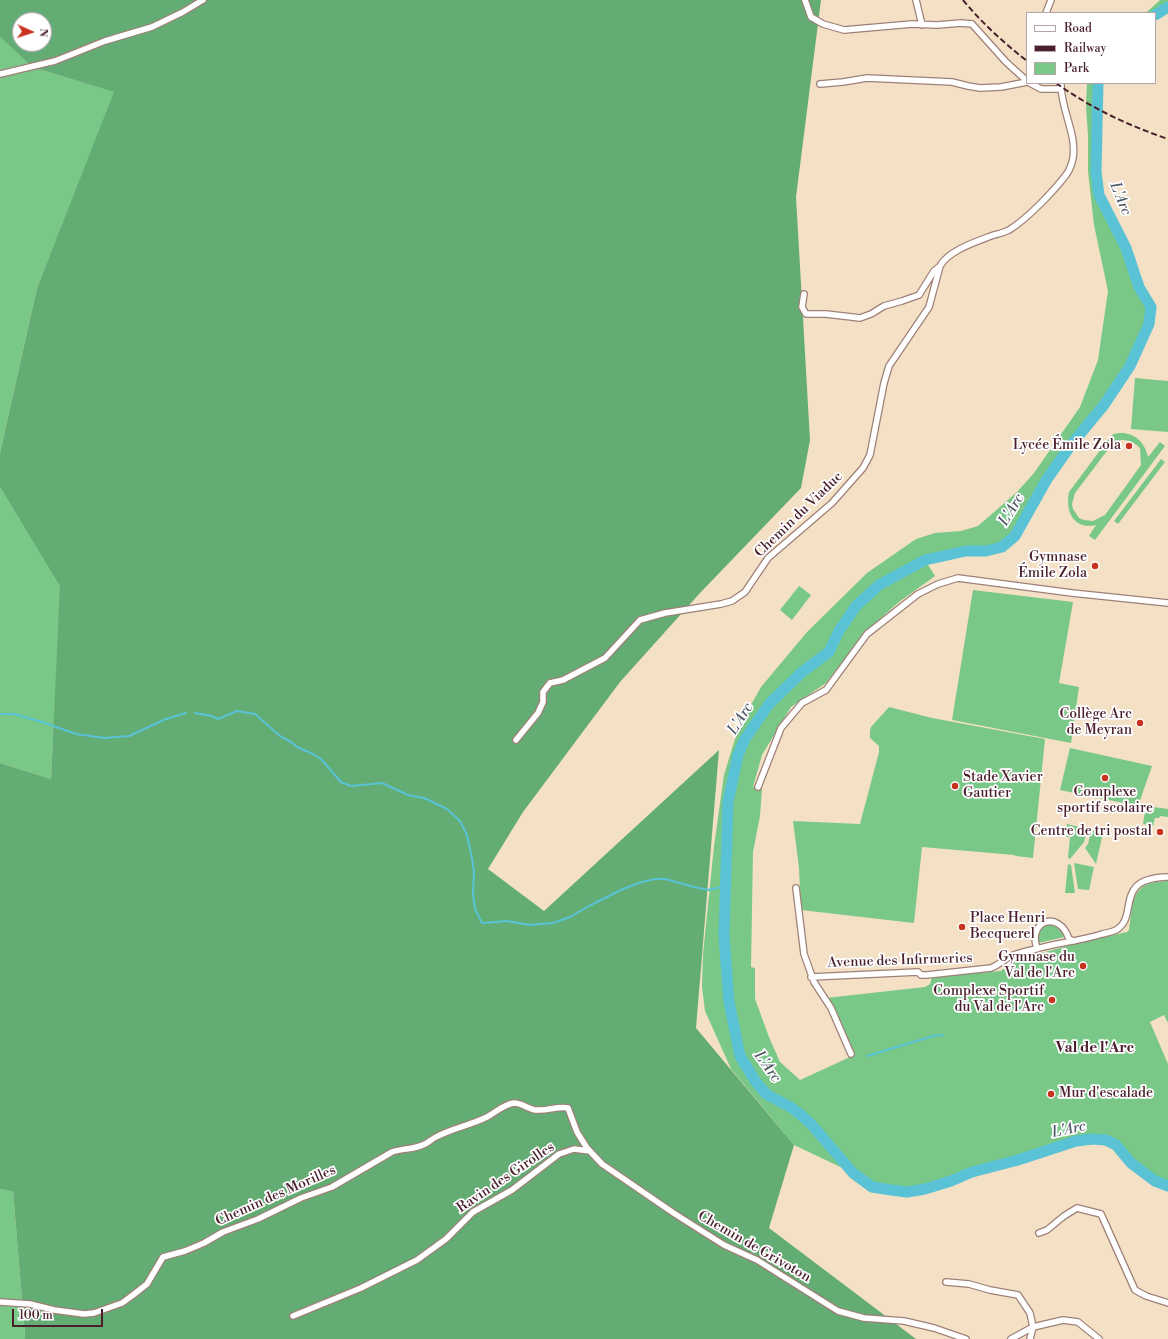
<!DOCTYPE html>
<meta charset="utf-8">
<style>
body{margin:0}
#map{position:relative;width:1168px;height:1339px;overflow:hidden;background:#f4e0c5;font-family:"Libre Bodoni",serif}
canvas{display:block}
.legend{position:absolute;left:1026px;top:12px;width:130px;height:72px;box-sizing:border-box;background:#fff;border:1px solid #b7a5aa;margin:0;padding:5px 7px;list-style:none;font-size:12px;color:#4a1f2b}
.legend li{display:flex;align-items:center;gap:8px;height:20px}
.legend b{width:20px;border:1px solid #b7a5aa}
.north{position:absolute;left:12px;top:12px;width:40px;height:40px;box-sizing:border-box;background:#fff;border:1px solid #b7a5aa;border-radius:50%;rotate:93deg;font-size:11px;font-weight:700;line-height:16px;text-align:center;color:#4a1f2b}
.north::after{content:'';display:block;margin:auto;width:14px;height:18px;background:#c8321e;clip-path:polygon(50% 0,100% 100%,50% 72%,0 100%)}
.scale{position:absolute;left:12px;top:1309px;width:91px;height:18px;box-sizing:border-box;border:2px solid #4a1f2b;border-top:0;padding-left:5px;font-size:12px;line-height:14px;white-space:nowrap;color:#4a1f2b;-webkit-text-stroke:3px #fff;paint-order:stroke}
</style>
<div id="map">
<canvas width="1168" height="1339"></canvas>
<ul class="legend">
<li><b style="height:5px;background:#fff"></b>Road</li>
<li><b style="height:5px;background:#4a1f2b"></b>Railway</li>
<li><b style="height:11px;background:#7ac888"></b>Park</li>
</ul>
<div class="north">N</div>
<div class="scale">100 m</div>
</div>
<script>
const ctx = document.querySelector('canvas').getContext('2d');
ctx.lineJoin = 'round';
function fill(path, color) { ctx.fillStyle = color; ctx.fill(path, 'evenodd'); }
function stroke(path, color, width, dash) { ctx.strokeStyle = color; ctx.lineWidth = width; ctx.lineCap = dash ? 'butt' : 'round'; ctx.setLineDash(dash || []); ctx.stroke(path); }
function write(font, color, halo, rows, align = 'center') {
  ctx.font = font + ' "Libre Bodoni",serif'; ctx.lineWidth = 3.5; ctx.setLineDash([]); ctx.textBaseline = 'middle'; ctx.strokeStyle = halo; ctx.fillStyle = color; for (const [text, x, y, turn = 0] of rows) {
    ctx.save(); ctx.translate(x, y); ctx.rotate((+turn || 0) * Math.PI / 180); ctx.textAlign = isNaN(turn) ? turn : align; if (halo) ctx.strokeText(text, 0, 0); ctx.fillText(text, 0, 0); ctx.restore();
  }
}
const green = new Path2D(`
 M1160 0H1168V7L1155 15V13H1142L1148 11Z
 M0 37 32 67 115 92 37 288 0 453Z
 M1087 83H1098L1096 172 1099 195 1126 248 1139 287 1151 307 1149 324 1130 366 1104 405 1071 445 1044 485 1015 536 1002 547 986 551H966L925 560 935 576 899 602 866 631 826 683 791 707 762 755 753 787 762 789 760 816 753 852 751 967 755 968V999L769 1037 780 1062 800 1080 848 1058 852 1054 836 1012 826 998 925 987 930 984 932 977 1001 971 1003 969 1007 970 1009 964 1012 961 1078 943 1127 932 1129 930C1133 901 1131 881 1168 881V1023L1164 1015 1150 1022 1168 1064V1186L1155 1181 1131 1163 1116 1145 1106 1140 1093 1139 1076 1141 1018 1160 972 1172 951 1181 925 1189 907 1192 891 1190 872 1187 853 1173 794 1145 731 1069 705 1011 702 987 703 954 714 846 724 775 739 726 761 687 807 632 867 573 916 539 935 533 961 531 978 526 1016 493 1034 473 1080 407 1098 360 1108 291 1094 225 1088 171V135L1086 107Z
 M1135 378 1168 381V432L1131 429Z
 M1119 433C1134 432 1145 442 1148 457L1160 442 1165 446 1095 540 1089 536 1096 525C1074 530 1065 512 1069 492L1110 437 1114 434ZM1121 440C1129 440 1134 442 1140 448L1141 465 1105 515 1093 521 1084 520 1079 518 1073 509 1072 504 1075 493 1113 443Z
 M1161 459 1165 462 1118 524 1114 521Z
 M0 487 61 586 51 779 0 763Z
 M799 586 811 595 792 620 780 610Z
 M973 590 1073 602 1059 683 1079 687 1071 743 952 720Z
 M889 707 932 718 1045 739 1033 858 1016 856 1014 855 922 847 914 923 801 910 799 868 793 821 860 824 879 752V746L870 738V731L871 727Z
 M1070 748 1152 766 1138 806 1060 790Z
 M1146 806 1168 809V817L1160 816 1159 818H1155L1153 826 1143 824Z
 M1067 824 1088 829 1084 842 1070 859 1068 858 1070 837H1066Z
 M1091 830 1103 833 1096 864 1085 848 1088 844Z
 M1074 863 1094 867 1089 890 1078 889Z
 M1068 864 1071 865 1075 893H1065Z
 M1053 924 1060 927 1065 937 1038 943C1038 931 1041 926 1053 924Z
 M0 1189 13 1190 25 1335 24 1339H0Z`);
const forest = new Path2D(`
 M0 0H821L796 197 810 440 801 488 700 593 620 682 523 812 488 869 544 911 719 750 696 1028 794 1145 769 1228 916 1339H24L25 1335 13 1191 0 1189V763L51 779 60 586 0 487V453L37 288 114 92 32 67 0 37ZM20 20H44V44H20Z`);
const stream = new Path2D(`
 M195 713 212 716 218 719 237 711 255 714 280 736 291 742 297 747 315 755 321 759 341 782 351 786 382 783 408 795 424 798 447 809 460 821 467 835 472 858 474 872 473 894 475 909 482 923 507 921 530 925 553 923 570 917 589 906 623 889 642 882 655 879H665L694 887 709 890 725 886
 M0 714H14L42 722 76 734 105 738 129 736 166 719 186 713
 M867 1056 933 1036 943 1035`);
const river = new Path2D(`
 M1155 15 1168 7
 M1098 83 1096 172 1099 195 1126 248 1139 287 1151 307 1149 324 1130 366 1104 405 1071 445 1047 479 1015 536 1002 547 986 551H966L925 560 879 585 856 606 839 631 829 652 802 672 769 704 745 739 738 755 728 802 724 936 729 1002 740 1056 756 1082 766 1094 792 1108 801 1115 811 1124 853 1173 872 1187 891 1190 907 1192 925 1189 951 1181 972 1172 1018 1160 1076 1141 1093 1139 1106 1140 1116 1145 1131 1163 1155 1181 1168 1186`);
const minor = new Path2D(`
 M805 0 811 17 823 24 844 30 912 24 937 25 961 23 972 24 1006 62 1027 81
 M916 0 922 25
 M1046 13 1051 0
 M0 74 55 61 105 41 152 27 183 12 203 0
 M1030 83 1041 89H1061
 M820 84 843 82 867 78 952 82 968 86 980 88 1001 87 1027 82
 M804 294 802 307 806 314H826L860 318 871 314 884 306 902 301 919 295 934 271 939 267
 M516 740 538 713 543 702V692L550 683 563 680 605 658 640 620 665 613 721 604 732 601 745 592 768 558 832 503 863 468 870 455 884 383 889 366 929 307 940 266C948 251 975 242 991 236 997 234 1003 233 1009 230 1027 219 1053 192 1066 175 1069 171 1072 163 1073 158 1077 133 1060 108 1061 83
 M758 787 781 728 802 703 826 690 867 634 918 594 938 584 958 578 1072 593 1168 603
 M796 888 804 954 814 982 831 1008 851 1054
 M1037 948C1027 921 1059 909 1069 939L1074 941
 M811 977 918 972 921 975H927L991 968C998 965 1003 961 1009 957 1017 953 1027 951 1036 949 1057 943 1080 941 1102 934 1106 933 1112 932 1116 930 1140 916 1112 878 1168 877
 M1039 1233 1047 1230 1064 1216 1077 1208 1101 1214 1135 1290 1146 1296 1168 1303
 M946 1282 969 1284 990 1290 1018 1295 1030 1313 1033 1327 1011 1339
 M0 1302 30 1304 54 1310 84 1314 94 1313 122 1303 133 1295 147 1284 163 1257 185 1251 204 1243 223 1232 258 1219 301 1198 332 1187 392 1152C404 1148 413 1150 425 1144 429 1142 433 1138 438 1136 453 1128 471 1125 487 1117 495 1113 504 1104 514 1103 523 1103 529 1110 537 1110 547 1111 558 1106 568 1108L577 1132 587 1148 602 1164 675 1214 724 1245 757 1260 838 1311 864 1318 904 1321 934 1328 966 1339
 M293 1316 361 1288 417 1260 446 1239 473 1212 512 1190 559 1154 574 1149 590 1151
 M1030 1339 1033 1327 1063 1320 1078 1322 1099 1339`);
const rail = new Path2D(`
 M963 0C982 23 1004 43 1027 61
 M1056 83C1091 108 1127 125 1168 139`);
const markers = [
 [1129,446,4,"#c8321e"],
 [1095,566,4,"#c8321e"],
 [1140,723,4,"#c8321e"],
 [1105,778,4,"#c8321e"],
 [955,786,4,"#c8321e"],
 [1160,832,4,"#c8321e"],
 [962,927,4,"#c8321e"],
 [1083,966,4,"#c8321e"],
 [1052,1000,4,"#c8321e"],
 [1051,1094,4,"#c8321e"]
];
const poiNames = [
 ["Lycée Émile Zola",1121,446],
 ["Gymnase",1087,558],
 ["Émile Zola",1087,574],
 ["Collège Arc",1132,715],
 ["de Meyran",1132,731],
 ["Stade Xavier",963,778,"left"],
 ["Gautier",963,794,"left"],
 ["Complexe",1105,793,"center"],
 ["sportif scolaire",1105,809,"center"],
 ["Centre de tri postal",1152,832],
 ["Place Henri",970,919,"left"],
 ["Becquerel",970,935,"left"],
 ["Gymnase du",1075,958],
 ["Val de l'Arc",1075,974],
 ["Complexe Sportif",1044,992],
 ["du Val de l'Arc",1044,1008],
 ["Mur d'escalade",1059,1094,"left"]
];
const streetNames = [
 ["Chemin du Viaduc",799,515,-44],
 ["Avenue des Infirmeries",900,961,-2],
 ["Ravin des Girolles",506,1178,-34],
 ["Chemin des Morilles",276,1196,-24],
 ["Chemin de Grivoton",754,1247,30]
];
const waterNames = [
 ["L'Arc",1120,199,68],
 ["L'Arc",1012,510,-59],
 ["L'Arc",741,719,-58],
 ["L'Arc",767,1067,54],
 ["L'Arc",1069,1130,-12]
];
const neighbourhoodNames = [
 ["Val de l'Arc",1095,1048]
];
fill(green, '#7ac888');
fill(forest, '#63ac74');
stroke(stream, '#59c2d5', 2);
stroke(river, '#59c2d5', 11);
stroke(minor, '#9f8078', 8);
stroke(minor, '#fff', 5.5);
stroke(rail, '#4a1f2b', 2, [6, 3]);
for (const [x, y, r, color] of markers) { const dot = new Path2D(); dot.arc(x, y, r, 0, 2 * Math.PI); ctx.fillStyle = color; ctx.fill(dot); stroke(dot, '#fff', 1.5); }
write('14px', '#4a1f2b', '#fff', poiNames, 'right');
write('14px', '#4a1f2b', '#fff', streetNames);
write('italic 15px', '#4f5866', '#fff', waterNames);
write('bold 15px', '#4a1f2b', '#fff', neighbourhoodNames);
</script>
